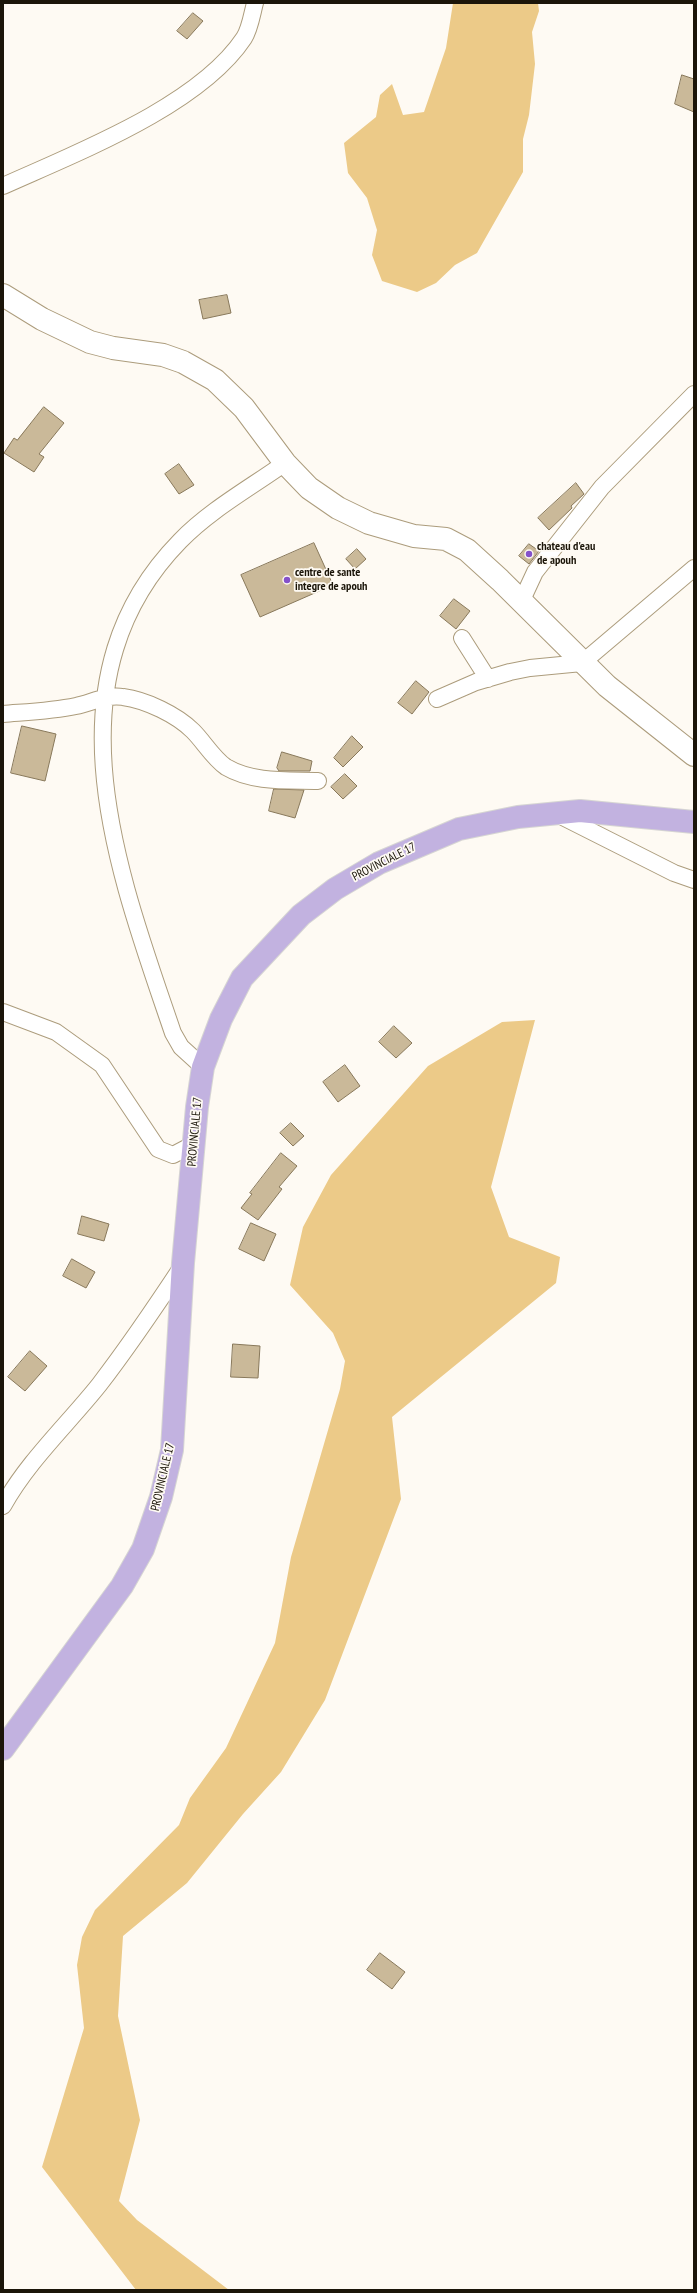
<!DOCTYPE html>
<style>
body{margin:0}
#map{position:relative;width:697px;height:2293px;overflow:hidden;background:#fefaf3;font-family:"PT Sans Narrow",sans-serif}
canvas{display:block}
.frame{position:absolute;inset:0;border:4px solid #1b1509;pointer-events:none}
</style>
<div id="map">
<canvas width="697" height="2293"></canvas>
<div class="frame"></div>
</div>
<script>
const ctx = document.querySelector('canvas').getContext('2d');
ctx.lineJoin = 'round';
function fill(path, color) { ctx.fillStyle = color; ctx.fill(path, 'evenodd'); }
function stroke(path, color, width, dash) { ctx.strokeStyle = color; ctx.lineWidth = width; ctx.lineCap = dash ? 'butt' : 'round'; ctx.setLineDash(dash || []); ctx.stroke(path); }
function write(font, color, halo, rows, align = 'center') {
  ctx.font = font + ' "PT Sans Narrow",sans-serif'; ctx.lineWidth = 3.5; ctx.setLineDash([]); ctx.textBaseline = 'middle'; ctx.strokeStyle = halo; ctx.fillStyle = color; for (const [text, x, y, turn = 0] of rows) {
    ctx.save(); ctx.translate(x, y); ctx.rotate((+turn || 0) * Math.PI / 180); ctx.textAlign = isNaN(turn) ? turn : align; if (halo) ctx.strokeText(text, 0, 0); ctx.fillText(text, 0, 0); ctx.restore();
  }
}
const green = new Path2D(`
 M453 3H538L539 11 532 32 535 64 529 115 523 139V172L477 253 455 265 436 283 417 292 382 281 372 255 377 230 367 198 348 173 344 143 376 117 380 95 392 84 403 115 424 112 446 48Z
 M535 1020 491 1187 509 1237 560 1257 556 1283 392 1417 401 1499 325 1700 281 1772 243 1814 187 1883 123 1936 118 2016 140 2120 119 2201 137 2220 229 2290H136L42 2167 84 2028 77 1965 82 1937 95 1910 179 1825 190 1798 226 1748 275 1643 291 1557 340 1389 345 1361 333 1333 290 1285 303 1227 331 1175 428 1066 502 1022Z`);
const building = new Path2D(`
 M193 13 203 21 187 39 177 31Z
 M682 75 694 79V112L675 104Z
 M227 295 231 313 203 319 199 300Z
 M44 407 64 423 39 454 44 457 34 472 4 453 14 438 17 440Z
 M179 464 194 485 179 494 165 474Z
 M576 483 584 494 571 506 572 508 549 530 538 518Z
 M314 543 333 585 260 617 241 575Z
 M529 544 539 551 529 564 519 556Z
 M357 549 366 559 355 569 346 559Z
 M454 599 470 611 456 629 440 616Z
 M416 681 429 692 412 714 398 703Z
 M22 726 56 734 45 781 11 773Z
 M352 736 363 747 343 767 334 758Z
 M282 752 312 761 310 771H279L277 768Z
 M345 774 357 786 343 799 331 787Z
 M274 789 304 790 295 818 269 811Z
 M394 1026 412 1043 396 1058 379 1042Z
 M345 1065 360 1086 338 1102 323 1082Z
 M291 1123 304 1136 293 1146 280 1133Z
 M281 1153 297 1166 279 1187 282 1189 258 1220 241 1208 252 1194 250 1193Z
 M82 1216 109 1224 104 1241 78 1234Z
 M251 1223 276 1234 264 1261 239 1249Z
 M72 1259 95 1272 86 1288 63 1276Z
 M233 1344 260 1346 258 1378 231 1377Z
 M30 1351 47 1366 25 1391 8 1377Z
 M380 1953 405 1972 392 1989 367 1970Z`);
const street = new Path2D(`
 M3 186C76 153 199 106 244 38 250 29 252 14 255 3
 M522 600 535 572 602 487 694 394
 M462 638 488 679
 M437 699 476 682 510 672 530 668 582 663 694 568
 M3 714C27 712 52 711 76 706 91 703 107 694 123 697 146 700 177 715 193 731 204 742 213 758 226 767 253 783 288 780 318 781
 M555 813 674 873 694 880
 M3 1012 56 1032 102 1065 158 1149 173 1155 194 1144
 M203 1067 181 1047 173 1033C119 874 43 681 180 541 210 510 250 488 285 463
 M3 1506C28 1461 67 1425 99 1385 129 1346 156 1306 183 1265`);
const secondary = new Path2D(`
 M3 295 42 319 90 342 113 348 163 355 183 362 215 380 244 408 285 463 309 488 338 508 369 523 414 536 446 539 467 550 500 580 607 686 694 755`);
const primary = new Path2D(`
 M3 1749 122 1586 143 1549 161 1497 172 1450 183 1263 197 1107 203 1067 221 1019 242 978 301 915 335 889 379 863 459 829 518 817 580 811 694 822`);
const markers = [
 [529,554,4,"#8451ca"],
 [287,580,4,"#8451ca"]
];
const poiNames = [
 ["chateau d'eau",537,547],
 ["de apouh",537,561],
 ["centre de sante",295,573],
 ["integre de apouh",295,587]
];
const streetNames = [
 ["PROVINCIALE 17",384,862,-27],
 ["PROVINCIALE 17",195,1132,-85],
 ["PROVINCIALE 17",163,1477,-77]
];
fill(green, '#ecca88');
fill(building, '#cab999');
stroke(building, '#88785a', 1);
stroke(street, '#ac9c7c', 18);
stroke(secondary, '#ac9c7c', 24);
stroke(primary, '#d6d5d3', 24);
stroke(street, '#fff', 16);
stroke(secondary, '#fff', 22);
stroke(primary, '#c2b2e0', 22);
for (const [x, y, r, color] of markers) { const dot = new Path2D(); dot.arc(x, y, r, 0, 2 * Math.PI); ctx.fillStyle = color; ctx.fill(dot); stroke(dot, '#fefaf3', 1.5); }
write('bold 12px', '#1b1509', '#fefaf3', poiNames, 'left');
write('12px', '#1b1509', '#fefaf3', streetNames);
</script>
